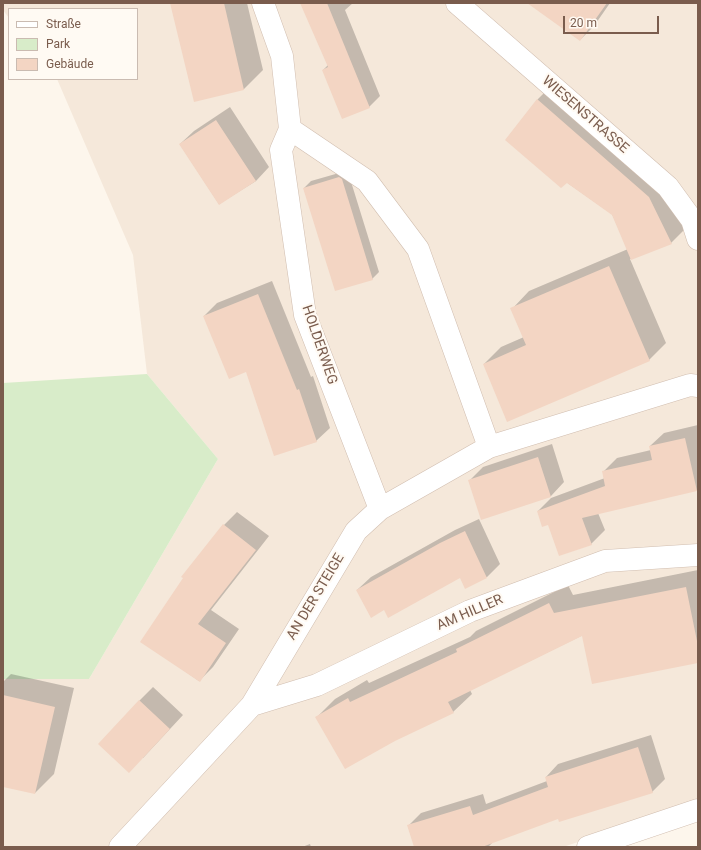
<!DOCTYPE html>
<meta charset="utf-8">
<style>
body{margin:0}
#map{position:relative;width:701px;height:850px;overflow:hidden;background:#fdf6ec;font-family:Roboto,sans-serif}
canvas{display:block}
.frame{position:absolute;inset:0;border:4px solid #7a5c4d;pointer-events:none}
.legend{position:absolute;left:8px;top:8px;width:130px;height:72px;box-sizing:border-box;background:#fffaf3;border:1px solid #cabbb1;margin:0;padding:5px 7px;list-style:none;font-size:12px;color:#7a5c4d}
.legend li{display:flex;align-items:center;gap:8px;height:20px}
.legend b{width:20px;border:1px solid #cabbb1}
.scale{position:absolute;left:563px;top:16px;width:96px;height:18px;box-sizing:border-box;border:2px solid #7a5c4d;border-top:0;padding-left:5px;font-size:12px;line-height:14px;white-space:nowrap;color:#7a5c4d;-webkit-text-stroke:3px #fffaf3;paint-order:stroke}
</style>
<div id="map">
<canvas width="701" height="850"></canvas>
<div class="frame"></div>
<ul class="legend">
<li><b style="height:5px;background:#fff"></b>Straße</li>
<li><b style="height:11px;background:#d8ecc9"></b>Park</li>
<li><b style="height:11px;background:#f3d5c3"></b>Gebäude</li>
</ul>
<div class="scale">20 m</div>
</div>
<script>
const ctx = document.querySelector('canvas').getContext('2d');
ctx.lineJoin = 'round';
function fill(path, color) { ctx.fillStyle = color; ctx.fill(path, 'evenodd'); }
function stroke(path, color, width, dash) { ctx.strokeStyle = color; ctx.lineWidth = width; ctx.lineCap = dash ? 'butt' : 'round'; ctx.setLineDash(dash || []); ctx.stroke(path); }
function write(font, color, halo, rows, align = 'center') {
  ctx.font = font + ' Roboto,sans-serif'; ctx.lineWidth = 4; ctx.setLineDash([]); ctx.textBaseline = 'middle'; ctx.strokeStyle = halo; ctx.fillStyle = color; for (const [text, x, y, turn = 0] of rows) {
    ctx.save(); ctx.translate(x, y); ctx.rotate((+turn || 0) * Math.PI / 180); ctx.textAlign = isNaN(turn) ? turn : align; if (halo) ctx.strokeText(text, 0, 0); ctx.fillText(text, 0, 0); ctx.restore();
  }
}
const residential = new Path2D(`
 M3 3H698V802L563 847H3V679H89L218 459 147 374 133 255 57 79H137V9H9V18L3 10Z`);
const green = new Path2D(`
 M147 374 218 459 89 679H3V383Z`);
const shadow = new Path2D(`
 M171 3H247L263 70 244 89 195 101Z
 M301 3H353L345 10 380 96 369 107 323 70 328 65Z
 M529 3H610L594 26 580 40Z
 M557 80 690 224 671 243 630 259 666 343 649 360 484 364 501 347 524 337 512 309 529 291 628 249 612 214 506 140 538 99Z
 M230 107 269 167 256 181 219 204 180 144 194 131Z
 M346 171 348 172 379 272 372 279 304 188 311 181Z
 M272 281 311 377 313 376 330 428 316 441 204 316 217 303Z
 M698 425V489L697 490 598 513 605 530 591 544 549 524 538 511 551 498 605 478 603 472 617 458 651 450 650 446 664 433Z
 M552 444 564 482 551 496 482 518 470 480 483 467Z
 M237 512 269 536 211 610 239 629 213 667 199 681 142 641 224 525Z
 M479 519 500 564 487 577 460 576 385 609 357 590 371 577 455 530Z
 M698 570V662L583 635 470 690 472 694 453 712 316 718 335 699 367 680 369 683 470 637 476 631 568 585 573 595Z
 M11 674 74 688 54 774 35 793 3 786V682Z
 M153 687 183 715 143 758 139 701Z
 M651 735 665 779 652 792 559 817 493 842 488 847H415L408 826 421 813 483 794 486 804 547 781 546 777 558 764Z
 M310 844 311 847H302Z`);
const building = new Path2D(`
 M170 3H224L244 90 194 102Z
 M300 3H327L370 108 342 119 322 70 328 67Z
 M527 3H607L580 41Z
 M537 99 649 197 672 244 631 260 612 215 567 183 561 188 505 140Z
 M216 120 256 181 219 205 179 144Z
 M339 177 342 179 373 280 335 291 303 188Z
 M609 266 650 361 507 422 483 364 526 345 510 308Z
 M258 294 297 390 299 389 317 442 274 456 246 372 229 379 203 316Z
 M685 438 697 491 582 518 592 545 559 556 548 525 542 527 537 511 605 486 602 471 652 460 649 446Z
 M538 457 551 497 481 520 468 480Z
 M223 524 256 550 198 624 226 643 200 682 140 642 183 578 181 577Z
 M465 531 487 578 465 589 460 578 388 618 384 610 371 618 356 590 440 543Z
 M686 587 698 646V663L592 684 582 636 448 702 454 713 395 741 345 769 315 717 348 698 350 702 457 652 456 649 549 603 554 613Z
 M3 695 55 707 35 794 3 787Z
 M139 700 170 729 129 773 98 744Z
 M638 747 653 793 559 822 558 819 482 847H414L407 825 470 806 473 815 548 787 545 777Z`);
const minor = new Path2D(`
 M263 3 282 56 290 129 367 181 418 249 489 447
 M457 3 668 187 692 220 698 239
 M290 129 281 150 305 315 380 509
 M252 705 317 685 470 611 605 561 698 555
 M120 847 252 705 356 531 380 509 489 447 690 385 698 386
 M588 847 698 810`);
const streetNames = [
 ["WIESENSTRASSE",585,115,41],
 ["HOLDERWEG",319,345,71],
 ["AN DER STEIGE",316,597,-59],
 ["AM HILLER",470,613,-23]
];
fill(residential, '#f5e8da');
fill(green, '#d8ecc9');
fill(shadow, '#0003');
fill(building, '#f3d5c3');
stroke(minor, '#d1beb0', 23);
stroke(minor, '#fff', 22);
write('14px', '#7a5c4d', '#fffaf3', streetNames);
</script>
